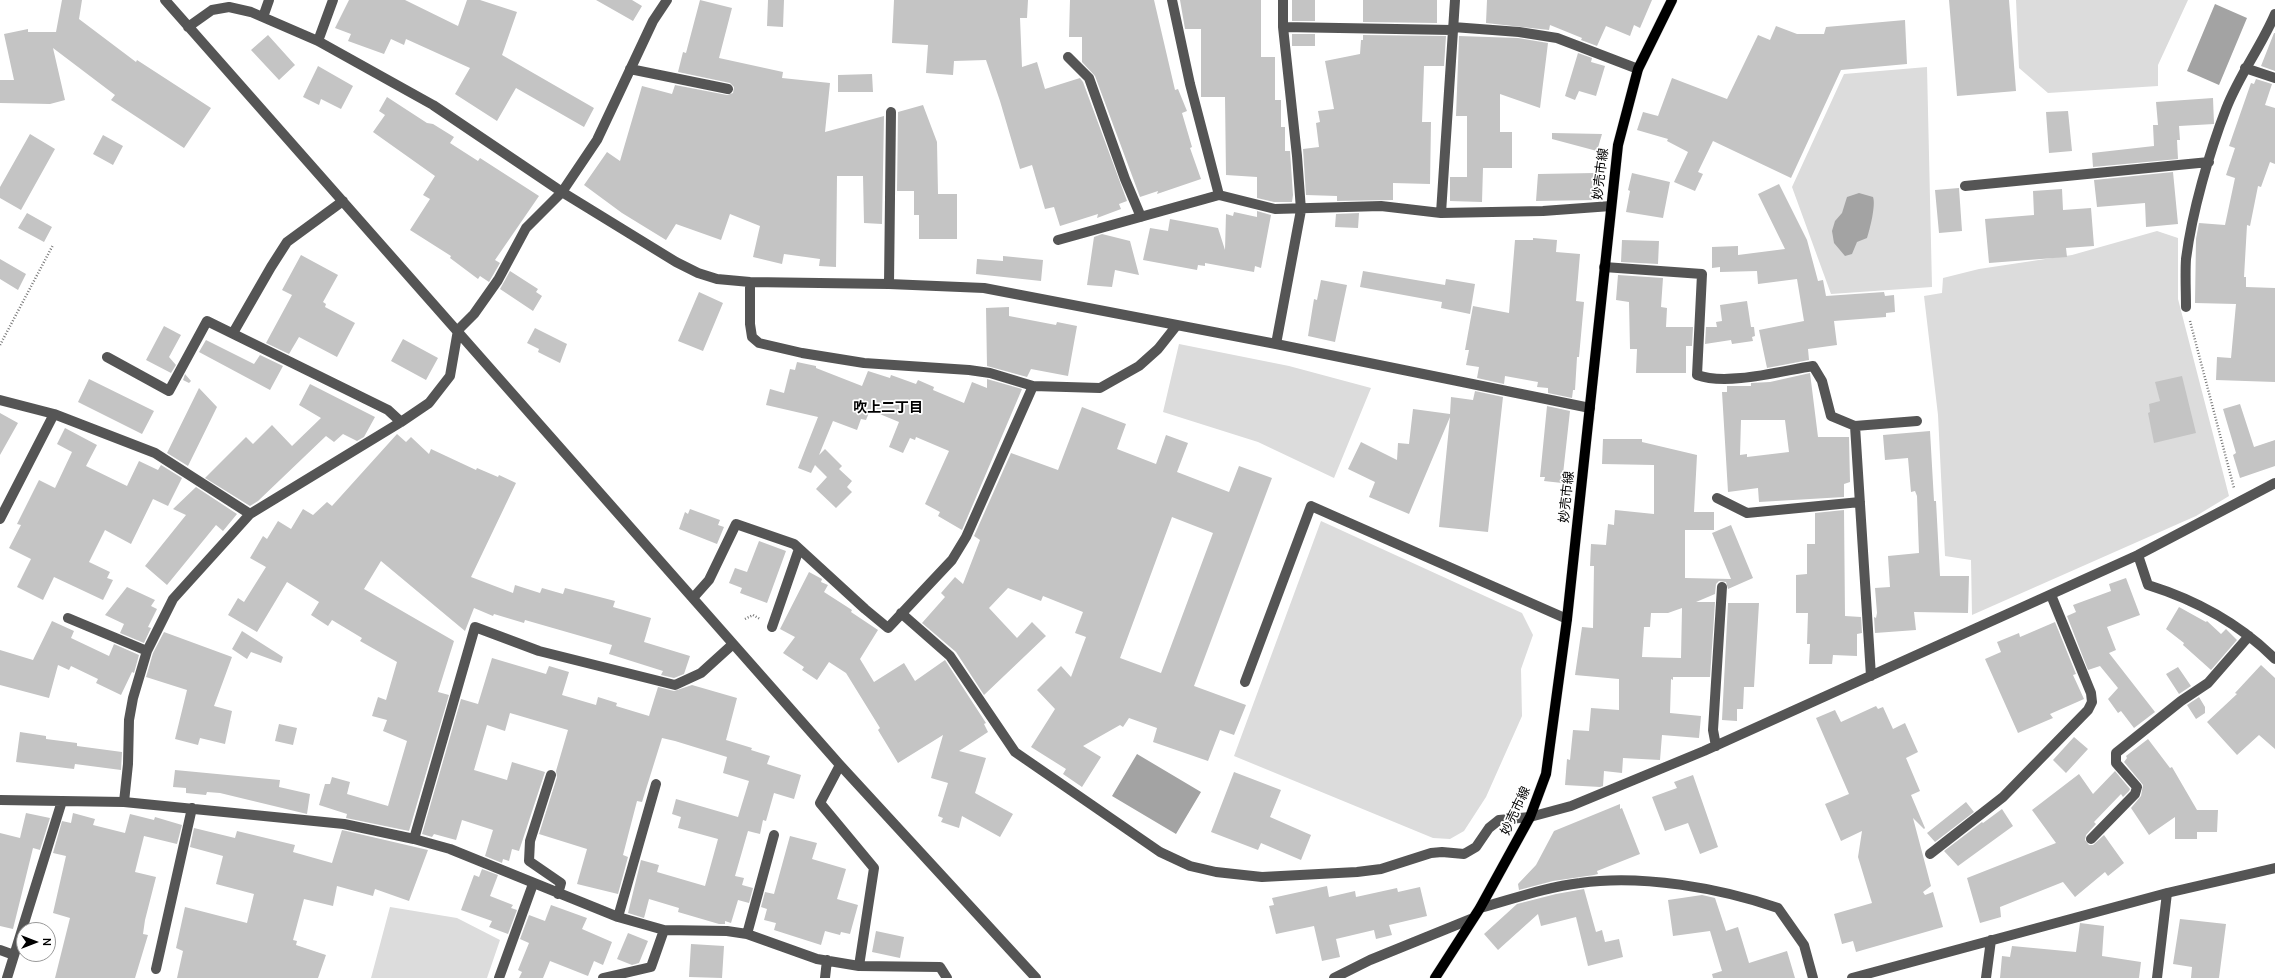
<!DOCTYPE html>
<meta charset="utf-8">
<style>
body{margin:0}
#map{position:relative;width:2275px;height:978px;overflow:hidden;background:#fff;font-family:Manrope,sans-serif}
canvas{display:block}
.north{position:absolute;left:16px;top:922px;width:40px;height:40px;box-sizing:border-box;background:#fff;border:1px solid #999;border-radius:50%;rotate:90deg;font-size:11px;font-weight:700;line-height:16px;text-align:center;color:#000}
.north::after{content:'';display:block;margin:auto;width:14px;height:18px;background:#000;clip-path:polygon(50% 0,100% 100%,50% 72%,0 100%)}
</style>
<div id="map">
<canvas width="2275" height="978"></canvas>
<div class="north">N</div>
</div>
<script>
const ctx = document.querySelector('canvas').getContext('2d');
ctx.lineJoin = 'round';
function fill(path, color) { ctx.fillStyle = color; ctx.fill(path, 'evenodd'); }
function stroke(path, color, width, dash) { ctx.strokeStyle = color; ctx.lineWidth = width; ctx.lineCap = dash ? 'butt' : 'round'; ctx.setLineDash(dash || []); ctx.stroke(path); }
function write(font, color, halo, rows, align = 'center') {
  ctx.font = font + ' Manrope,"Noto Sans JP",sans-serif'; ctx.lineWidth = 3.5; ctx.setLineDash([]); ctx.textBaseline = 'middle'; ctx.strokeStyle = halo; ctx.fillStyle = color; for (const [text, x, y, turn = 0] of rows) {
    ctx.save(); ctx.translate(x, y); ctx.rotate((+turn || 0) * Math.PI / 180); ctx.textAlign = isNaN(turn) ? turn : align; if (halo) ctx.strokeText(text, 0, 0); ctx.fillText(text, 0, 0); ctx.restore();
  }
}
const green = new Path2D(`
 M2016 0H2188L2158 65V86L2048 93 2019 68Z
 M1927 67 1932 287 1831 294 1792 187 1844 74Z
 M2157 231 2178 238V299L2229 496 2196 516 1972 615 1971 560 1945 556 1938 415 1924 296 1942 293 1943 278 1979 269 2072 255Z
 M1179 344 1289 366 1371 388 1334 478 1258 442 1163 412Z
 M1321 521 1522 613 1533 635 1521 669 1522 716 1486 797 1464 831 1450 839 1433 838 1234 756Z
 M390 907 457 918 500 940 487 978H371Z`);
const water = new Path2D(`
 M2215 4 2247 18 2219 85 2187 71Z
 M1859 193 1873 197C1876 205 1870 229 1867 238L1857 242 1852 254 1845 256 1834 243 1832 231 1835 221 1842 213 1847 197Z
 M1137 754 1201 792 1176 834 1112 796Z`);
const building = new Path2D(`
 M62 0H82L79 19 136 62 137 60 211 108 184 148 111 100 115 95 53 48 65 100 50 104 0 103V80H14L4 34 28 29V32H56Z
 M349 0H405L458 26 467 0H480L517 12 502 55 594 108 584 127 516 88 497 121 455 94 470 68 406 39 404 45 391 39 384 54 348 41 351 34 335 28Z
 M596 0H632L642 6 633 21Z
 M700 0 732 8 719 58 783 72 782 78 830 83 825 132 884 116 882 224 864 223 863 176H837L836 267 819 266 820 259 784 254 782 264 753 257 760 226 730 214 721 240 676 224 666 240 622 213 584 185 607 152 620 161 642 86 672 94 675 85 727 95 733 93 734 87 730 83 678 72 683 52 686 53Z
 M768 0H784L783 27 767 26Z
 M894 0H1028L1027 18H1020L1022 67 1037 62 1045 89 1080 78 1083 82 1127 201 1119 204 1121 209 1097 218 1098 214 1060 226 1054 207 1045 209 1032 165 1020 169 1000 101 986 60 954 61 953 75 926 73 928 45 892 43Z
 M1070 0H1154L1175 90 1178 89 1187 111 1182 113 1192 147 1190 148 1201 179 1157 194 1158 191 1140 197 1095 76 1082 62V37H1069Z
 M1180 0H1261V57H1275V100H1281V127H1285V151H1290L1293 195 1292 202H1274L1257 198V177L1226 175 1225 97H1201V29H1185Z
 M1292 0H1315V21H1292Z
 M1363 0H1437V23L1363 22Z
 M1487 0H1652L1640 28 1634 25 1630 36 1606 26 1597 46 1581 40 1582 38 1550 25 1549 30 1486 23Z
 M1949 0H2009L2016 91 1957 96Z
 M1905 20 1907 64 1841 70 1791 178 1713 141 1698 172 1703 174 1695 191 1674 182 1688 152 1667 141 1668 139 1637 130 1643 112 1658 116 1672 78 1727 99 1758 35 1770 40 1776 26 1797 34H1824L1826 27Z
 M2274 33H2275V71L2261 66Z
 M1292 34H1315V46H1292Z
 M268 35 295 65 279 80 251 50Z
 M1363 35 1446 36 1444 66H1424L1422 122H1431L1430 184 1393 183V200L1337 201V196L1306 195 1303 149 1319 147 1316 123 1320 122 1318 111 1334 109 1325 61 1360 54 1361 40H1363Z
 M1459 36 1518 38 1548 43 1540 108 1500 94V132H1512V168H1483L1482 202 1450 201V177H1467V116H1456Z
 M1578 53 1592 58 1591 62 1605 66 1596 96 1579 91 1575 100 1565 96Z
 M318 66 353 86 341 109 321 99 319 105 303 97Z
 M872 74 873 92H838V75Z
 M2256 79 2272 84 2265 105 2275 108V164L2270 162 2261 187 2258 186 2250 226 2247 225 2244 277H2246V287L2275 288V382L2216 380 2217 357 2231 358 2236 304 2195 303 2196 239 2199 223 2225 225 2235 178 2226 175 2235 148 2229 146 2251 83 2254 84Z
 M387 97 427 123 433 124 454 137 450 143 478 161 480 158 539 196 495 260 500 263 489 282 480 276 478 279 450 258 451 256 410 230 430 199 423 195 435 176 373 132 385 115 379 111Z
 M2213 98 2214 124 2179 126 2180 140H2177L2178 159 2093 167 2092 153 2154 146 2153 125H2158L2156 102Z
 M923 105 937 142 938 194H957V239H919V215H914V191H897L898 112Z
 M2068 111 2072 151 2049 153 2046 112Z
 M1552 133 1602 134 1597 151 1552 139Z
 M30 134 55 149 21 210 0 198V187Z
 M103 135 123 146 113 165 93 154Z
 M2173 172 2178 224 2146 227 2145 203 2097 207 2094 180Z
 M1595 173 1596 200 1536 201 1538 174Z
 M1632 173 1670 182 1663 218 1626 212 1630 191 1628 190Z
 M1779 184 1807 240 1818 281 1823 280 1826 296 1884 292 1885 296 1894 295 1895 312 1886 313V317L1834 321 1837 345 1808 349 1809 360 1767 368 1759 330 1804 321 1797 279 1758 284 1757 271 1720 272V267L1712 268V247L1738 246V255L1785 249 1758 194Z
 M1959 188 1962 231 1939 233 1935 190Z
 M2062 189 2063 210 2091 208 2094 246 2066 248 2067 257 1989 263 1985 219 2034 215 2033 191Z
 M1257 211 1271 215 1261 268 1255 266 1254 272 1205 263V266L1198 265 1197 270 1143 260 1150 228 1168 231 1170 219 1218 228 1225 250 1226 214 1233 216 1234 212 1257 217Z
 M27 213 52 227 44 242 18 228Z
 M1359 213 1358 228 1335 227 1336 214Z
 M1102 234 1130 241 1139 275 1115 270 1112 287 1087 285 1094 237Z
 M1533 238 1557 240 1556 252 1580 254 1576 301 1584 302 1579 357H1577L1575 390H1573L1572 398 1548 393V388L1537 387 1538 382 1505 376 1504 384 1477 378 1479 367 1466 365 1469 350H1465L1473 306 1509 313 1515 240H1533Z
 M1622 240 1659 241 1658 264 1621 262Z
 M301 255 338 275 323 302 326 304 325 307 355 323 337 357 299 337 289 354 266 343 292 295 282 290Z
 M1003 256 1043 260 1041 281 976 274 977 259 1003 261Z
 M0 259 26 274 18 290 0 279Z
 M510 271 538 289 536 292 542 296 533 311 500 289Z
 M1363 271 1445 285 1446 279 1475 284 1470 314 1441 308 1442 302 1360 287Z
 M1618 275 1663 278 1661 307 1667 308 1666 327H1693L1692 346H1686V373H1636L1637 349H1630L1629 302 1616 300Z
 M1321 280 1347 285 1335 342 1308 336 1314 299 1317 300Z
 M699 292 723 303 703 351 678 341Z
 M1747 301 1751 327H1754L1755 336 1752 337 1753 341 1732 344 1731 340 1705 344 1706 327H1717L1716 322 1722 321 1720 305Z
 M1009 307V316L1056 325 1057 322 1077 326 1068 376 1031 369 1027 377 987 366 986 308Z
 M164 326 181 335 169 357 176 365 171 373 146 360Z
 M535 328 567 344 560 363 538 352 539 349 527 343Z
 M403 339 438 358 426 380 391 361Z
 M206 340 254 364 260 355 283 366 270 390 199 352Z
 M797 362 816 366V368L862 386 868 371 890 378 891 375 916 384 918 380 934 387 933 390 964 403 972 382 987 388V379L1022 389 962 530 938 516 940 512 925 504 949 451 916 437 915 440 910 438 903 453 889 447 899 422 870 410 866 420 861 419 857 430 833 421 819 455 825 449 842 466 839 469 852 481 847 487 852 492 836 508 816 489 827 477 815 465 811 473 798 468 818 417 766 405 770 389 784 393 790 369 795 370Z
 M1810 373 1818 437H1849L1850 482 1844 484V497L1759 502 1758 488 1728 492 1722 392H1727V386H1751V383L1770 382ZM1741 420H1785L1789 452 1747 457V454L1740 455Z
 M185 374 191 381 189 383 183 380Z
 M2182 376 2196 433 2154 443 2148 413 2150 412 2149 404 2160 401 2155 382Z
 M89 379 154 411 142 434 78 402Z
 M310 384 375 417 364 437 357 441 343 434 334 442 326 436 258 501 250 506 205 478 246 437 253 444 272 425 292 446 321 418 299 405Z
 M199 388 217 407 188 466 167 453Z
 M1475 391 1503 397 1488 532 1439 527 1450 417 1409 514 1369 497 1375 482 1348 469 1361 442 1397 460 1398 443 1409 444 1413 409 1450 414 1451 397 1473 400Z
 M2240 404 2254 447 2275 440V466L2240 478 2233 455 2236 453 2223 409Z
 M1547 406 1570 411 1562 483 1544 481 1545 477H1540Z
 M1082 407 1126 424 1117 449 1156 464 1166 435 1188 443 1177 472 1229 492 1239 466 1272 478 1194 686 1246 705 1234 735 1220 730 1208 761 1153 742 1157 728 1129 718 1123 727 1120 725 1083 746 1101 757 1082 787 1063 774 1066 769 1031 747 1055 709 1037 690 1061 666 1071 677 1086 637 1075 633 1083 612 1043 596 1041 601 1008 588 989 608 1017 638 1032 622 1046 636 984 695 956 652 922 623 945 597 941 593 955 577 963 584 980 540 974 536 1011 453 1058 470ZM1172 517 1213 533 1161 673 1120 658Z
 M0 413 18 423 0 455Z
 M65 428 97 445 86 466 127 486 139 461 158 470 161 465 182 478 168 506 153 499 131 544 105 530 89 562 110 572 107 578 113 580 103 600 54 577 43 600 17 587 31 559 9 548 21 525 17 524 39 480 55 488 72 452 57 444Z
 M1930 431 1934 501H1936L1940 576H1969L1968 613 1914 612 1916 630 1875 633 1874 617 1876 618 1877 613 1875 588 1890 587 1888 556 1919 553 1917 496 1915 491 1911 492 1908 458 1885 460 1883 435Z
 M397 434 406 442 411 437 429 454 431 449 476 470 477 468 498 477 499 475 516 483 471 577 513 593 515 585 540 593 542 588 563 594 565 588 615 601 613 607 651 618 644 642 690 656 684 674 674 678 661 675 663 671 609 654 612 645 525 620 524 623 494 614 493 616 474 608 465 631 381 561 364 589 454 641 438 692 449 695 409 831 346 818 347 814 319 805 325 784H330L332 777 350 782 347 794 388 806 407 741 383 731 387 720 372 716 378 697 386 700 397 662 360 641 362 638 332 620 328 626 311 615 319 602 287 582 257 632 228 615 238 598 244 602 266 567 250 558 263 536 267 539 278 521 291 529 303 509 313 515 327 502 332 506Z
 M1603 439H1642V442L1697 455 1694 512H1714V530H1685V578L1731 579 1712 533 1731 525 1753 578 1728 589 1726 582 1719 581 1716 584 1715 594 1696 602H1715L1710 677H1673V680L1671 679 1670 713 1701 716 1699 738 1662 735 1660 760 1623 758 1622 773 1604 771 1603 786 1600 787 1565 785 1567 759 1570 760 1573 730 1589 731 1591 708 1619 710V679L1575 675 1582 627 1593 628 1594 566H1590L1591 544 1606 545 1608 524 1614 525 1615 510 1654 514V465L1602 464ZM1682 608 1681 658 1642 657 1644 627H1650L1651 613H1668Z
 M196 487 237 514 223 531 216 525 167 585 145 566 186 515 173 509Z
 M690 509 720 520 718 525 724 527 717 544 679 529 685 512 688 514Z
 M1844 510 1845 616 1861 617 1862 633 1857 634V656L1833 655 1832 664H1809L1810 644H1807L1808 613H1796V575L1807 574V544H1815V513Z
 M759 541 786 551 767 603 740 593 742 588 729 583 735 568 747 572Z
 M809 572 822 579 821 582 828 585 824 592 852 610 851 612 878 630 860 659 874 682 904 663 915 681 945 660 986 723 984 724 988 732 959 751 986 758 975 793 1013 814 1000 837 962 816 959 828 941 822 943 818 938 816 948 783 931 778 943 735 898 763 878 730 880 728 846 673 829 662 817 680 802 670 804 667 783 653 795 637 780 629Z
 M2126 578 2140 615 2107 627 2116 650 2109 653 2155 712 2134 728 2121 711 2118 713 2108 699 2118 688 2100 666 2088 670 2067 616 2076 612 2073 605 2111 591 2109 584Z
 M127 587 155 600 151 606 157 609 148 627 151 628 144 643 120 633 124 624 105 615Z
 M1728 603H1759L1754 687H1744L1743 709H1737V721L1722 720Z
 M2179 607 2206 622 2207 621 2221 634 2226 629 2237 640 2211 670 2183 645 2184 643 2166 629Z
 M52 621 74 631 71 638 109 656 114 644 139 655 134 673 132 672 121 695 96 683 98 679 71 666 69 670 58 665 49 698 0 685V650L33 660Z
 M2055 622 2076 674 2073 675 2084 699 2050 714 2053 718 2018 733 1985 659 2001 652 1997 642 2019 633 2020 637Z
 M242 631 283 657 281 663 251 652 247 659 232 649Z
 M164 632 232 657 214 706 232 711 225 744 200 738 198 745 175 739 187 690 146 677 153 653Z
 M492 658 546 674 549 666 569 672 562 695 596 705 598 697 617 703 616 706 649 716 658 687 674 691 692 685 737 698 726 740 752 748 751 750 770 756 767 764 801 775 794 799 774 793 766 821 763 820 760 834 748 831 735 876 744 878 742 885 753 888 749 903 738 900 731 923 725 921V924H719L678 912 679 908 649 899 644 918 628 913 641 860 659 865 657 872 705 886 718 839 678 828 681 817 672 814 676 799 738 817 749 781 723 773 727 757 675 741 662 738 642 802 637 801 623 855 628 857 618 894 577 884 587 849 539 834 557 777 556 771 568 730 510 713 505 731 487 725 474 770 507 780 512 762 545 772 519 851 512 849 509 861 503 859 502 863 485 856 493 830 462 820 456 840 434 834 432 837 422 834 461 699 478 704Z
 M2261 665 2275 678V749L2259 735 2237 755 2207 722 2237 694 2235 693Z
 M2178 667 2191 686 2179 694 2166 674Z
 M2199 697 2205 707V713L2196 719 2187 705Z
 M1876 706 1878 709 1883 707 1893 729 1905 723 1918 752 1906 758 1920 791 1911 795 1925 828 1924 829 1913 818 1931 886 1923 892 1925 895 1933 892 1943 927 1856 952 1853 941 1842 944 1834 914 1872 903 1858 857 1862 831 1841 841 1825 804 1849 794 1816 718 1835 710 1841 722Z
 M279 724 297 728 293 745 275 741Z
 M20 732 46 736V739L77 743V746L122 752 121 770 75 764 74 769 16 762Z
 M2074 737 2088 749 2066 773 2053 760Z
 M2148 739 2170 768 2172 767 2197 810H2218L2217 832H2197V839H2175V817L2149 835 2131 808 2141 796 2143 785 2124 762 2127 758 2126 756Z
 M175 770 280 780 279 787 310 794 307 814 220 793 207 792 206 795 186 793V788L173 787Z
 M2115 771 2130 789 2129 791 2123 797 2121 794 2094 822 2096 824 2086 835 2085 840 2089 845H2093L2104 835 2124 863 2108 876 2105 872 2075 897 2063 882 2000 907 2001 917 1980 923 1967 878 2056 843 2032 810 2079 774 2093 794Z
 M1234 772 1281 790 1270 817 1311 835 1301 860 1261 843 1258 850 1211 832Z
 M1693 775 1718 847 1700 854 1688 823 1665 831 1652 797 1677 788 1674 782Z
 M1966 802 1974 812 1935 842 1927 833Z
 M1620 804V809L1622 808 1640 854 1597 871 1598 874 1594 875 1553 881 1519 890 1518 884 1536 865 1554 831Z
 M2002 809 2013 826 1958 866 1944 851 1982 822 1983 823Z
 M26 813 50 818 40 850 33 848 13 929 0 926V833L20 838Z
 M73 813 95 819 93 825 125 833 130 814 154 820 155 817 182 825 177 844 144 836 135 872 156 877 145 920 143 934 148 935 135 978H55L70 918 53 913 66 856 53 853 62 821 71 823Z
 M194 828 235 838 237 831 295 845 293 852 332 863 342 830 428 850 409 901 375 889 373 896 337 886 333 906 304 899 293 940 297 941 296 945 326 955 318 978H177L183 951 176 948 185 907 247 923 254 894 216 884 223 856 190 847Z
 M790 836 817 843 812 859 846 869 837 899 858 905 850 934 841 932 840 935 825 931 821 945 774 930 776 923 764 920 767 909 761 907 765 892 774 894Z
 M482 869 498 875 490 896 513 905 511 908 517 910 508 934 489 927 492 921 461 910 474 875 479 877Z
 M1327 886 1329 897 1355 891 1356 897 1397 888 1398 892 1420 887 1427 916 1389 925 1392 935 1376 939 1374 930 1336 939 1340 957 1322 961 1314 926 1276 934 1269 906 1274 905 1272 898Z
 M1584 889 1596 932 1602 930 1605 942 1619 939 1623 957 1588 966 1576 917 1541 926 1538 914 1498 950 1484 934 1517 904 1556 894Z
 M1702 895 1715 898 1726 931 1738 927 1749 963 1787 951 1795 978H1713L1712 974 1722 971 1710 931 1673 936 1668 900Z
 M551 905 587 918 582 929 612 942 603 965 594 961 588 976 550 961 543 978H519L522 972 518 970 529 943 520 939 529 915 545 921Z
 M2180 919 2226 924 2219 978H2191L2192 967 2173 964Z
 M2080 923 2104 926 2102 956 2141 962 2139 978H2000L2002 956 2010 957 2012 946 2076 952Z
 M876 931 904 937 900 958 872 952Z
 M628 933 648 941 639 963 632 965 617 959Z
 M691 944 724 946 722 978 689 977Z`);
const path = new Path2D(`
 M2190 321 2234 488
 M0 345 53 245
 M745 619 753 615 760 619`);
const minor = new Path2D(`
 M165 0 840 765 1036 978
 M263 17 269 0
 M188 27 212 10 229 7 251 12 318 41 433 105 562 192 676 262 698 273 717 279 750 282 889 284 984 288 1276 344 1590 408
 M1283 27 1452 30
 M1453 27 1519 32 1557 38 1638 69
 M318 41 333 0
 M1068 57 1089 78 1125 179 1141 217
 M2245 68 2275 78
 M630 69 728 89
 M1965 186 2209 162
 M1219 195 1275 209 1381 206 1441 213 1543 211 1611 206
 M1441 213 1455 0
 M1058 240 1219 195 1190 84 1172 0
 M1604 267 1702 274 1697 375C1727 386 1781 371 1813 366L1822 381 1831 416 1855 426
 M750 282V324L752 337 759 343 802 353 864 363 969 370 990 373 1033 386 1100 388 1139 366 1158 349 1177 325
 M889 284 891 112
 M2186 307C2186 291 2185 274 2186 259 2192 212 2209 153 2226 109 2239 75 2261 47 2275 14
 M233 333 271 267 287 242 343 201
 M1276 344 1301 210 1297 156 1283 27V0
 M107 357 169 391 207 321 388 410 401 422
 M0 400 54 414 155 453 250 514
 M1717 498 1747 513 1860 502
 M0 519 54 414
 M2138 555 2148 585C2196 600 2239 623 2275 659
 M693 598 709 580 736 524 794 544 865 609 888 628 952 560 966 537 1033 386
 M901 613 950 656 1015 752 1160 852 1190 866 1216 872 1262 877 1357 872 1381 869 1431 853 1442 852 1464 854 1476 847 1489 828 1499 820 1530 817 1571 806 1704 751 2138 555 2275 483
 M68 618 147 651
 M772 627 799 549
 M1871 676 1855 426 1917 421
 M1245 682 1311 506 1567 619
 M1716 746 1713 730 1722 587
 M840 765 820 803 874 868 859 966
 M551 775 530 841 529 861 561 883 558 894
 M0 800 124 802 344 824 414 839 450 849 618 917 664 930 727 931 747 934 817 959 859 966 940 967 947 978
 M124 802 128 764 129 720 133 698 147 651 173 599 250 514 401 422 429 403 450 376 458 330 474 314 498 280 526 228 562 192 597 140 653 21 667 0
 M414 839 475 627 539 651 675 685 701 673 733 644
 M2091 839 2135 794 2137 787 2116 763V753L2181 701 2208 683 2249 636
 M1930 854 2003 797 2088 710 2092 702 2091 693 2051 595
 M1480 908C1513 899 1546 887 1580 883 1641 874 1720 888 1778 908L1804 945 1813 978
 M618 917 656 784
 M747 934 774 835
 M0 950 14 955
 M156 969 192 808
 M7 978 62 801
 M499 978 533 884
 M603 978 651 967 664 930
 M825 978 827 960
 M1334 978 1370 960 1471 919
 M1852 978 2167 893 2275 868
 M1986 978 1991 940
 M2157 978 2167 893`);
const major = new Path2D(`
 M1435 978 1480 908 1530 817 1546 774 1567 619 1618 145 1638 69 1672 0`);
const streetNames = [
 ["妙売市線",1601,174,-83],
 ["妙売市線",1567,497,-84],
 ["妙売市線",1516,811,-65]
];
const neighbourhoodNames = [
 ["吹上二丁目",888,408]
];
fill(green, '#dcdcdc');
fill(water, '#a3a3a3');
fill(building, '#c4c4c4');
stroke(major, '#dbdbdb', 11);
stroke(path, '#777', 2.5, [1, 2]);
stroke(minor, '#555', 10);
stroke(major, '#000', 10);
write('13px', '#000', '#fff', streetNames);
write('bold 14px', '#000', '#fff', neighbourhoodNames);
</script>
